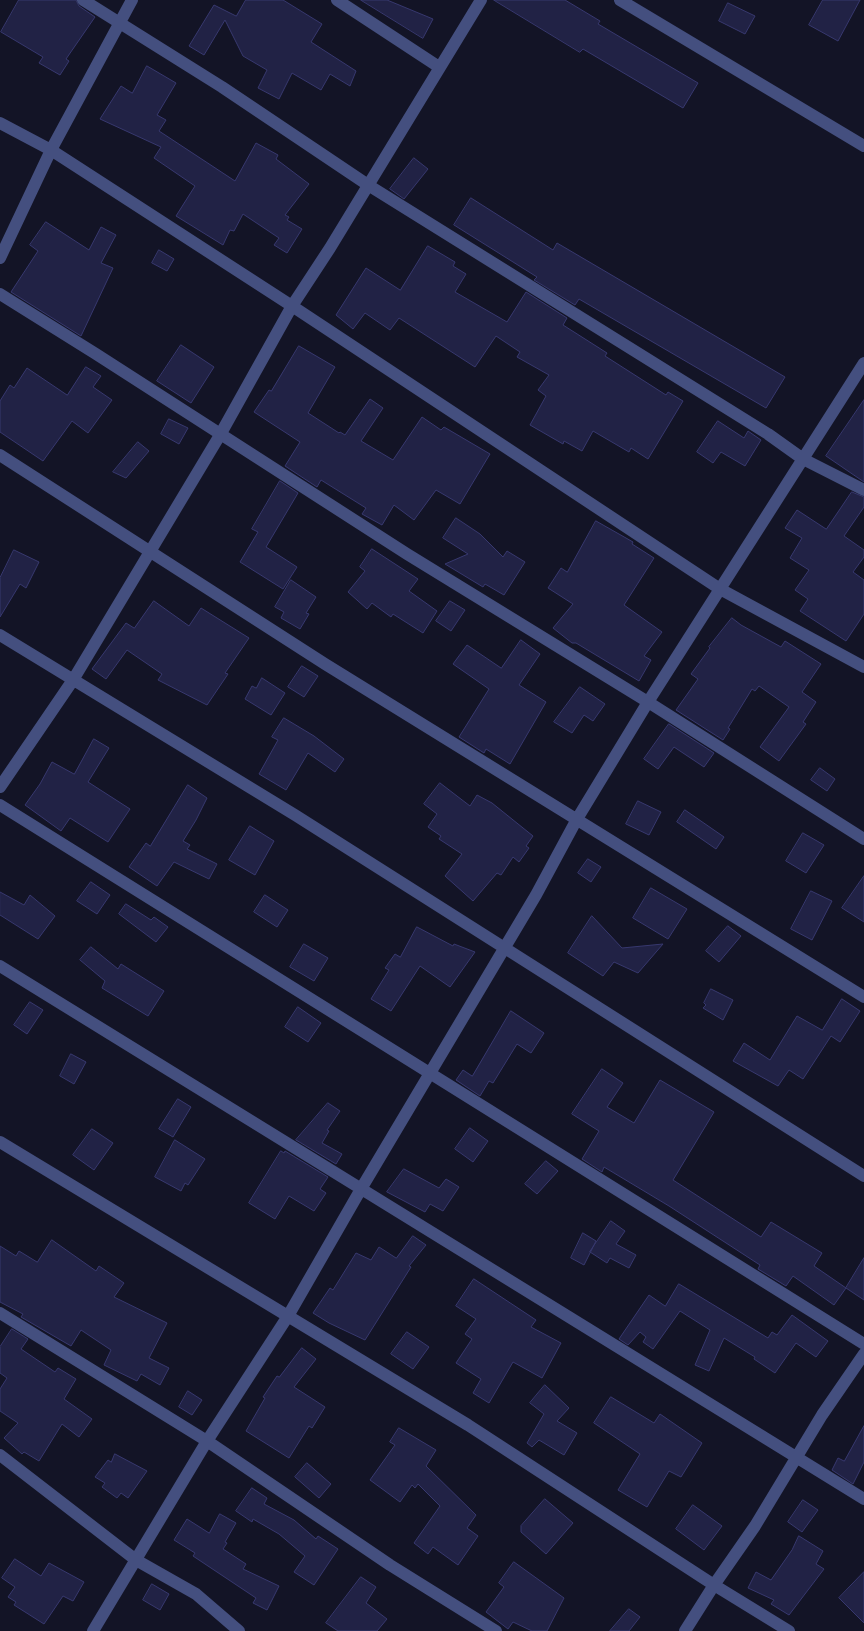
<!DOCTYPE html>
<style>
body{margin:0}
canvas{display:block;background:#131426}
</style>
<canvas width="864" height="1631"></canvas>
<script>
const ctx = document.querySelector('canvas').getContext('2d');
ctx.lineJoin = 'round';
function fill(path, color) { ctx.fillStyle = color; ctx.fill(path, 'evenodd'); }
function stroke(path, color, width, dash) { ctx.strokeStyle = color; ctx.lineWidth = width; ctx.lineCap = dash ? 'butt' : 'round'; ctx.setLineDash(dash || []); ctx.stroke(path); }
const building = new Path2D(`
 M19 0H76L79 6 95 17 66 59 69 61 60 75 39 63 43 57 1 32Z
 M246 0H283L322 24 311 42 356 71 350 86 330 74 321 90 292 73 279 99 258 88 267 70 243 56 225 20 204 55 189 46 214 5 236 16Z
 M361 0H387L433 19 423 38Z
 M494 0H565L600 21 598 24 698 83 683 108 583 49 580 52Z
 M823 0H860L838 41 809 25Z
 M728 3 755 16 745 34 719 21Z
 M147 66 176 83 157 115 166 120 159 131 235 181 256 143 278 155 276 159 309 184 285 215 289 217 287 220 302 229 287 253 274 245 279 238 243 214 234 231 230 230 223 245 176 216 195 186 154 158 161 147 100 119 121 86 132 93Z
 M414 158 428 169 404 199 390 189Z
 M471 198 553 250 557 243 785 377 766 408 579 299 575 305 534 280 537 277 454 225Z
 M46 222 89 250 101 227 116 235 101 263 113 268 81 336 11 292 38 251 30 245Z
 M428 246 455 262 453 266 466 274 455 292 507 322 526 292 567 318 563 325 607 353 605 356 666 395 668 392 683 401 648 459 631 448 629 452 593 431 582 451 564 441 563 444 530 425 546 396 538 390 549 375 517 357 520 352 496 336 475 367 399 318 390 330 365 313 353 329 336 315 366 268 400 290Z
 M159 250 174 259 167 271 152 263Z
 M181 345 214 367 191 403 157 381Z
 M299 346 335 367 308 413 339 433 340 432 345 435 370 399 383 408 361 441 393 460 422 417 441 430 444 427 490 454 460 504 436 490 414 520 394 505 382 525 362 514 366 508 321 480 317 487 285 466 300 442 254 412 269 390 271 391Z
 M86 367 101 376 93 387 112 400 88 433 72 421 43 461 0 432V401L10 385 14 388 27 368 67 395Z
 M864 400V482L826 456Z
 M169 419 188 428 179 444 161 434Z
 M718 421 744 438 748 431 761 440 745 466 721 452 713 463 697 452Z
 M138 442 149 451 126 478 113 472Z
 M280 481 298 493 266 547 297 567 283 589 240 562 258 532 252 529Z
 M852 492 864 497V507L844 536 864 550V557L853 572 864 580V614L846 641 800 611 808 599 795 590 809 570 790 558 802 538 785 528 797 510 826 529Z
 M456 518 480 534 503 557 507 551 525 562 504 595 485 584 483 587 445 564 468 554 443 538Z
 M596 521 633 542 632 544 654 558 624 605 662 632 644 656 651 660 639 681 576 643H572L553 628 573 604 548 588 561 568 567 572Z
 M372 549 418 579 409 591 437 611 423 633 393 614 391 617 372 603 367 609 348 592 365 571 360 567Z
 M14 550 39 562 26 588 20 584 0 617V578Z
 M291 580 316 597 306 613 309 614 300 629 281 618 284 612 275 607Z
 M154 601 189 626 201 608 249 638 225 673 228 674 207 705 158 680 162 674 127 650 106 679 92 669 126 623 134 628Z
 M450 601 465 610 451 631 436 621Z
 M732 618 741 625 781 647 785 641 821 664 802 692 816 702 803 722 806 724 779 761 760 747 789 707 759 686 755 691 752 689 728 728 730 729 723 740 676 710 698 679 691 674 710 648 709 647Z
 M521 640 540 654 519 685 546 702 510 764 486 749 484 753 459 737 489 689 453 664 467 645 501 668Z
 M302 666 318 676 304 697 288 687Z
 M262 678 285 693 271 715 245 699 252 686 256 688Z
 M580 687 605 704 593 721 584 715 572 733 554 722Z
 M284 718 314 736 344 759 335 772 308 753 286 790 259 774 278 740 272 737Z
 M669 724 714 753 704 767 674 747 658 769 644 759Z
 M94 739 109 748 88 782 130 809 108 842 70 818 61 831 25 805 40 784 52 762 74 774Z
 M820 768 835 779 827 791 811 780Z
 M440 783 470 806 477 795 492 803 533 836 526 846 529 848 519 862 513 857 501 875 497 873 473 901 445 876 462 854 439 839 441 836 428 827 437 814 424 804Z
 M188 785 207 798 196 820 183 841 190 845 187 849 217 864 209 879 174 862 157 886 129 867 146 843 150 846Z
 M638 801 661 812 649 835 626 824Z
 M685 810 724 837 716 849 677 822Z
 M250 826 274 841 255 875 229 860Z
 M803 833 824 845 806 873 786 861Z
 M588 859 601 867 591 882 578 873Z
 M864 876V922L842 908Z
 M91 882 110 895 97 914 77 901Z
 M651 888 687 909 668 939 633 918Z
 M811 891 832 901 812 940 791 929Z
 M0 892 24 905 30 895 55 916 38 939 0 915Z
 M265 895 288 910 277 927 254 912Z
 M126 904 151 920 154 917 168 927 156 942 119 914Z
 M592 916 622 948 663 944 638 973 614 962 603 976 568 953Z
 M728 926 741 936 719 962 706 951Z
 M417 927 453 946 454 944 475 952 450 987 420 966 391 1011 371 999 389 970 385 968 395 954 400 957Z
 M304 944 328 958 314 981 290 967Z
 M91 947 118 969 121 964 164 991 148 1016 102 988 105 981 80 960Z
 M711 989 733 1000 723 1020 703 1008 706 1005 704 1003Z
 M842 999 860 1011 840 1042 831 1036 803 1079 789 1070 778 1086 733 1061 744 1043 770 1060 797 1016 822 1030Z
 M30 1002 43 1010 27 1034 14 1025Z
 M298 1007 321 1023 308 1042 285 1027Z
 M511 1011 544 1033 531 1053 517 1044 493 1083 489 1081 480 1096 456 1080 463 1070 472 1076Z
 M71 1054 86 1062 74 1084 60 1076Z
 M602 1069 623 1083 607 1107 634 1123 660 1080 714 1112 673 1180 761 1237 771 1222 822 1253 814 1266 846 1288 834 1305 793 1276 786 1286 758 1269 760 1265 669 1206 604 1167 602 1172 582 1159 599 1131 572 1114Z
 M178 1099 191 1107 173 1137 159 1129Z
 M328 1103 340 1111 327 1130 329 1131 322 1143 342 1154 336 1164 296 1140Z
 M470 1128 488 1141 473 1162 455 1149Z
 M92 1129 113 1143 94 1170 73 1155Z
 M175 1140 205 1159 188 1185 185 1183 181 1191 155 1177Z
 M281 1151 284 1153 285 1151 328 1177 320 1189 326 1193 314 1211 289 1196 275 1219 249 1203Z
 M546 1161 558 1171 537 1194 525 1184Z
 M404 1169 439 1188 446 1179 459 1187 443 1211 430 1204 425 1212 387 1192Z
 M611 1221 625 1231 616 1244 636 1255 629 1268 610 1258 607 1263 590 1252Z
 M583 1233 596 1241 584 1265 571 1258Z
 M413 1236 426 1245 409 1266 411 1267 365 1340 329 1323 313 1313 330 1288 333 1290 356 1253 371 1260 379 1247 396 1258Z
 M52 1240 96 1271 99 1266 124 1283 114 1297 167 1323 149 1358 169 1368 160 1385 141 1374 137 1381 104 1365 111 1350 81 1330 71 1346 21 1317 23 1314 0 1302V1246L16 1256 19 1251 37 1262Z
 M864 1258V1300L846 1288Z
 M474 1279 536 1320 531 1327 561 1343 542 1378 513 1362 489 1403 473 1393 481 1379 456 1363 472 1339 465 1334 476 1319 456 1306Z
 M679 1284 768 1338 772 1332 777 1335 792 1315 828 1341 816 1357 796 1343 775 1373 754 1359 755 1357 724 1338 709 1371 695 1365 710 1330 680 1311 653 1349 643 1342 646 1337 640 1332 628 1345 619 1339 649 1295 665 1306Z
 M12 1329 28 1339 21 1349 55 1372 58 1368 76 1379 64 1399 92 1419 79 1437 62 1424 39 1461 24 1452 22 1454 4 1438 18 1423 0 1411V1389L7 1378 0 1373V1347Z
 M407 1332 429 1347 413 1369 391 1354Z
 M302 1348 316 1359 294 1387 325 1407 312 1428 309 1426 289 1458 246 1431 265 1398 263 1397 277 1376 279 1377Z
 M545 1385 569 1408 557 1421 577 1433 564 1455 539 1440 532 1447 527 1443 544 1414 530 1403Z
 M188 1391 202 1400 192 1415 179 1407Z
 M611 1397 654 1423 660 1414 702 1443 681 1477 669 1471 647 1507 618 1490 640 1454 594 1423Z
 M864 1426V1462L853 1484 832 1470 838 1458 844 1461Z
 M399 1428 436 1450 426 1466 476 1515 467 1528 478 1536 458 1565 433 1547 428 1554 414 1543 440 1506 418 1484 415 1488 412 1485 400 1502 370 1480 395 1445 390 1442Z
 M115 1454 147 1471 128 1498 121 1493 117 1498 102 1487 105 1483 95 1477 108 1460 111 1462Z
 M307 1463 331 1484 319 1498 295 1477Z
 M252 1488 267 1498 264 1504 294 1520 316 1539 318 1536 338 1549 314 1585 294 1572 305 1556 279 1534 253 1519 252 1522 236 1511Z
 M545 1499 573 1523 546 1554 521 1532V1526Z
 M803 1500 818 1510 802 1532 788 1522Z
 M693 1505 722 1526 704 1550 676 1529Z
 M220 1514 236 1523 225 1542 227 1543 223 1549 246 1564 243 1569 279 1586 267 1610 253 1603 256 1598 193 1556 195 1553 174 1540 187 1519 209 1533Z
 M799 1536 823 1551 816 1564 824 1569 789 1615 771 1604 774 1600 748 1588 756 1572 771 1580 792 1550Z
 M15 1559 41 1576 49 1563 84 1582 73 1601 63 1596 44 1624 14 1605 16 1602 8 1597 15 1587 2 1578Z
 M514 1562 564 1598 547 1631H532L513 1622 508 1629 486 1612 504 1587 499 1583Z
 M864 1572V1623L839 1598Z
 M361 1577 376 1587 366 1603 387 1619 377 1631H338L326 1623Z
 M152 1584 169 1594 160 1610 143 1600Z
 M629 1609 640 1617 629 1631H610Z`);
const minor = new Path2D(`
 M83 0 222 87 368 185 768 434 803 459 864 490
 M337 0 439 67
 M620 0 864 146
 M0 123 51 150 292 306 720 589 864 667
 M0 258 51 150 132 0
 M0 294 96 354 407 554 648 702 864 839
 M0 455 325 664 864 997
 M0 635 295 815 864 1176
 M0 787 73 680 220 435 292 306 330 248 481 0
 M0 805 864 1344
 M0 966 864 1499
 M0 1142 468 1425 714 1585 789 1631
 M0 1313 207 1441 390 1565 496 1631
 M0 1455 136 1560 196 1594 239 1631
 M93 1631 207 1441 288 1316 361 1189 536 895 577 819 648 702 864 363
 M685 1631 714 1585 755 1526 822 1415 864 1354`);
fill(building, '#212245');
stroke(building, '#37386e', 1);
stroke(minor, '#444f7f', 12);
</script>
